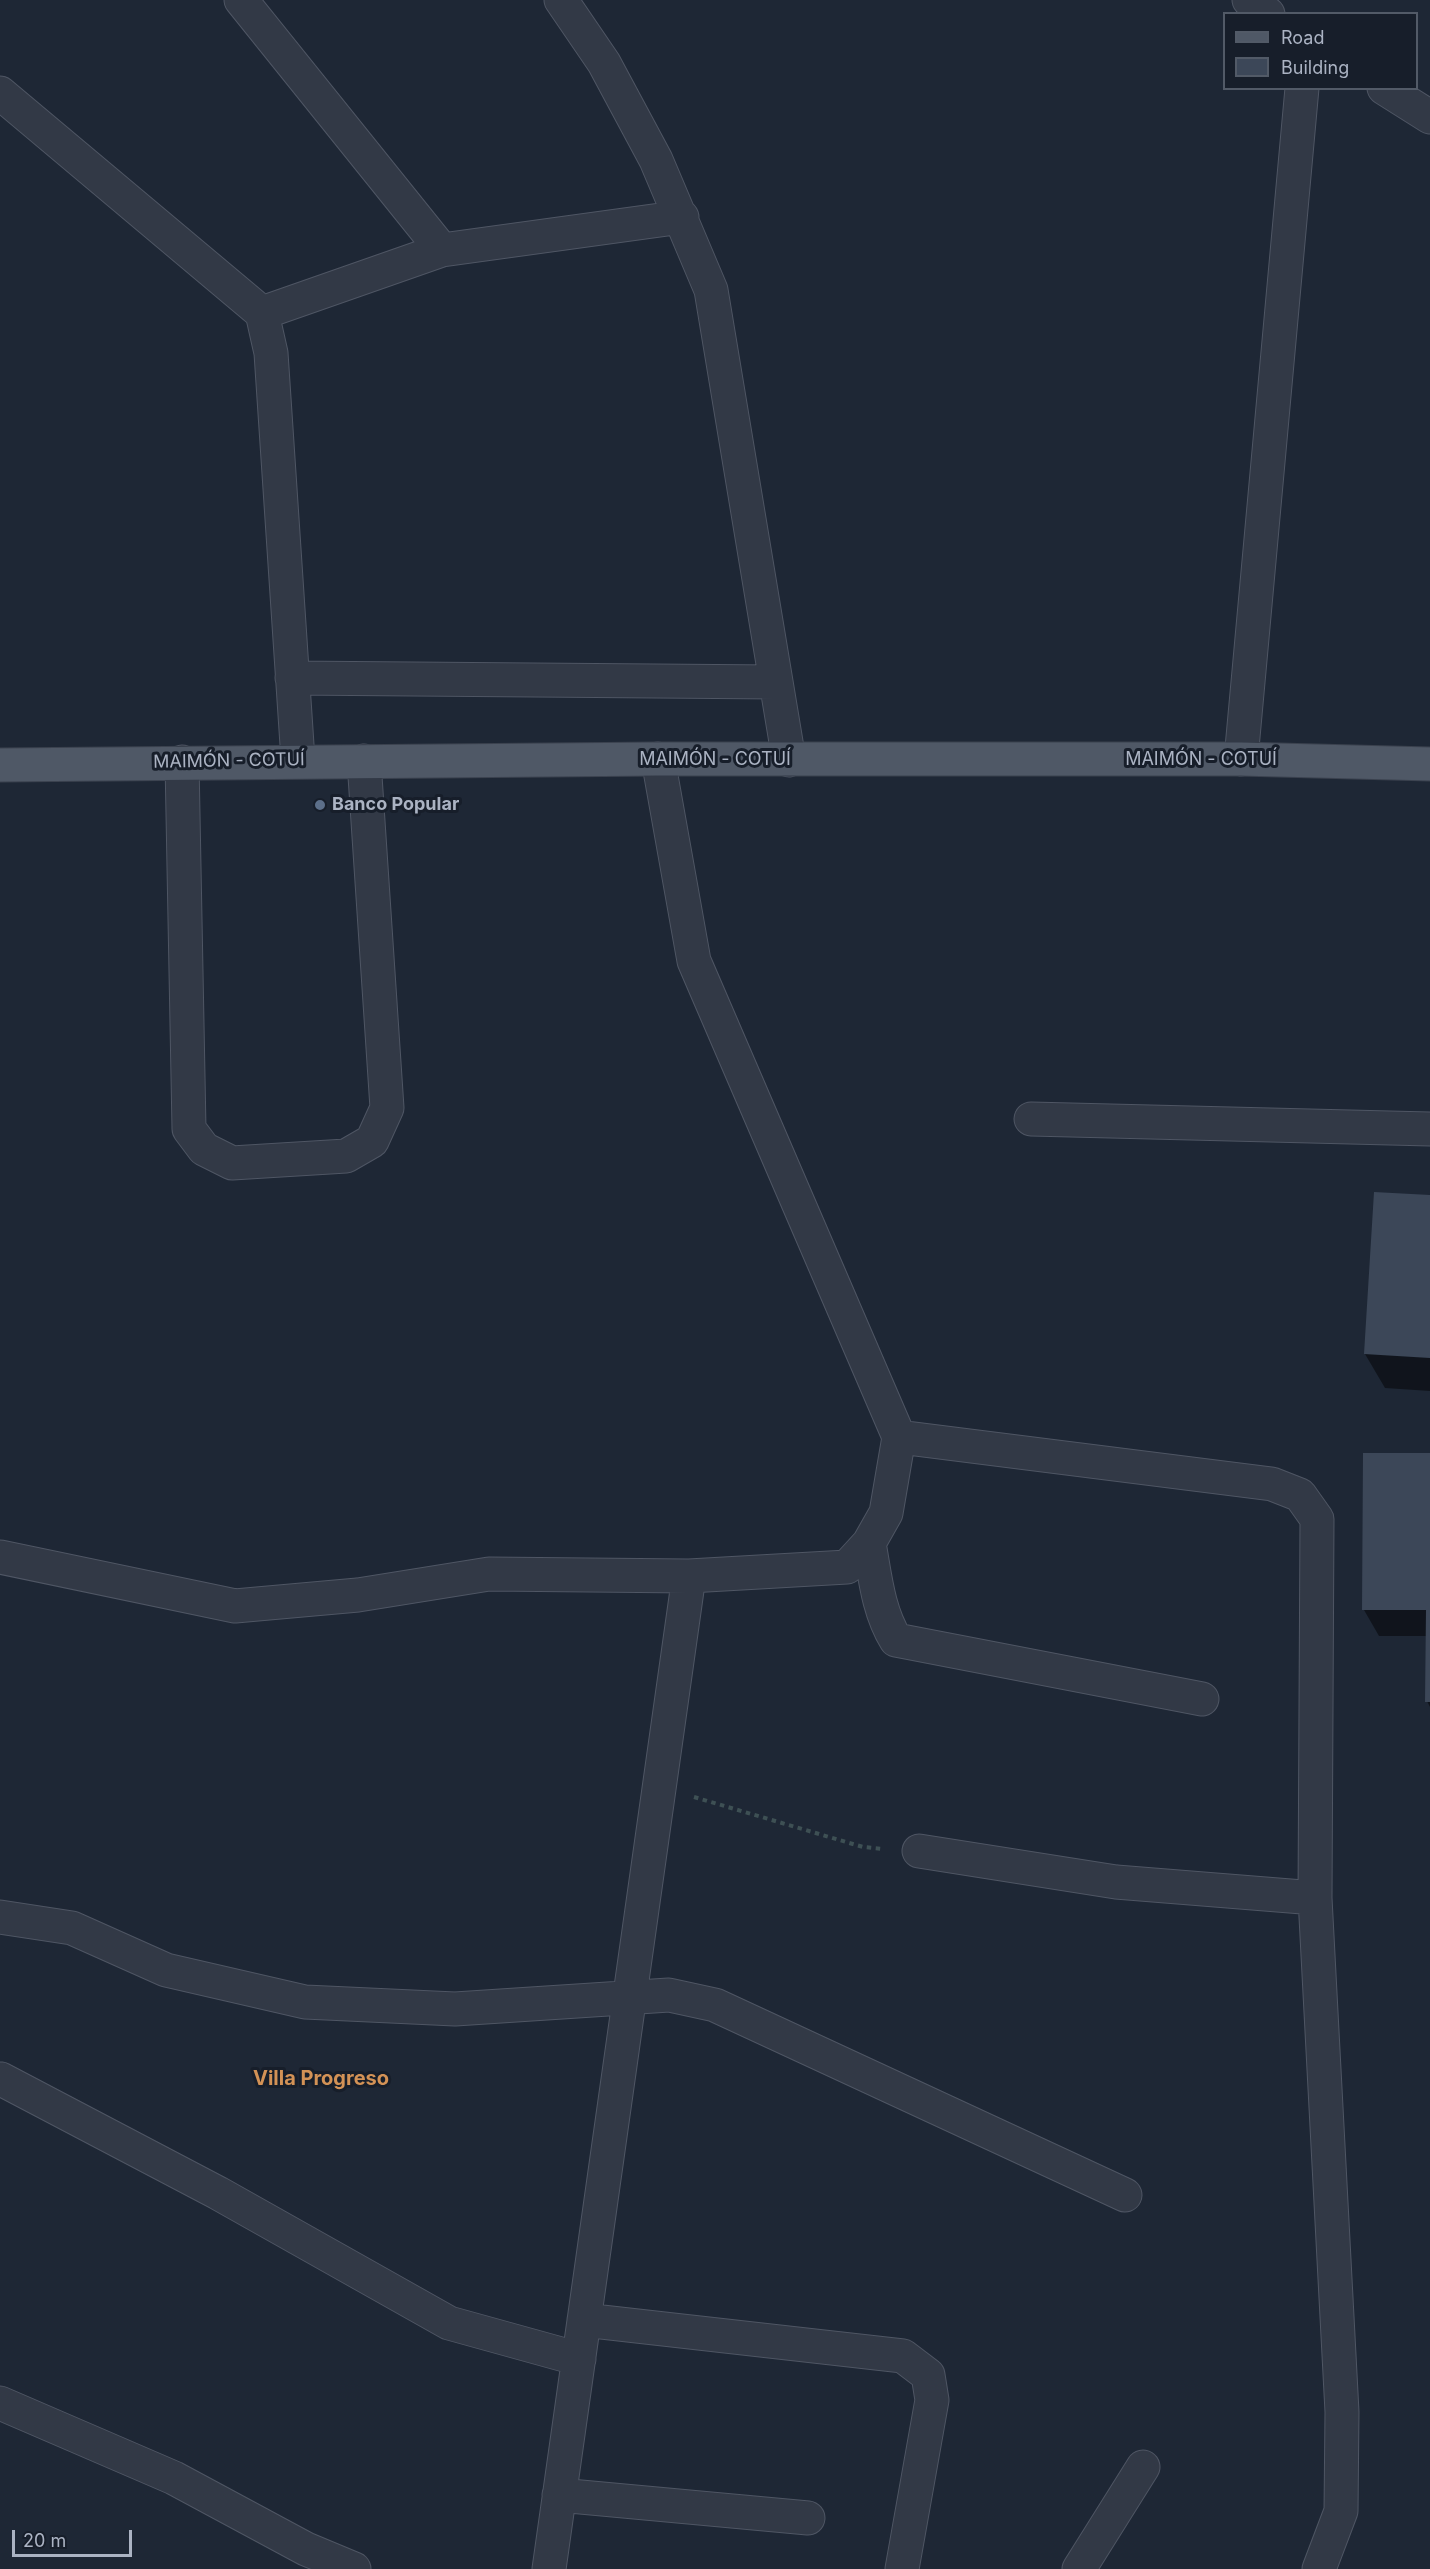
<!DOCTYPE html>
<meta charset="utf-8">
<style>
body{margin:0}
#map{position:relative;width:1430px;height:2569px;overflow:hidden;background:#1e2735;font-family:Inter,sans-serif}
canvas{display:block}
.legend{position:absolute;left:1223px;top:12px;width:195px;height:78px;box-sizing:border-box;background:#171e2a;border:2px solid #525a67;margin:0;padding:8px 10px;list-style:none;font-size:18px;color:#abb3c3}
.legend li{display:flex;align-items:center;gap:12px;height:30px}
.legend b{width:30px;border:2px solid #525a67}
.scale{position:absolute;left:12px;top:2530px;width:120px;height:27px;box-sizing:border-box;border:3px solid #abb3c3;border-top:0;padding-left:8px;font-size:18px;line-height:21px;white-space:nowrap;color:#abb3c3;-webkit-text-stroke:4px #171e2a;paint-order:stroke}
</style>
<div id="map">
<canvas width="1430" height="2569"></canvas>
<ul class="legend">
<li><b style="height:8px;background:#4f5866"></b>Road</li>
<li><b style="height:16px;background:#3c4758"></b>Building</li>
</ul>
<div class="scale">20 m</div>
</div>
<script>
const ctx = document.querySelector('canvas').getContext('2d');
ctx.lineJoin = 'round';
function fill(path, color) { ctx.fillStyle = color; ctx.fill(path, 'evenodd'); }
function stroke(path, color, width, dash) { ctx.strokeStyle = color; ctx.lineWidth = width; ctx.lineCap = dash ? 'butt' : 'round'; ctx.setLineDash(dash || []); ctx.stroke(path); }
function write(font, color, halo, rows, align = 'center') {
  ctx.font = font + ' Inter,sans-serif'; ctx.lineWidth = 6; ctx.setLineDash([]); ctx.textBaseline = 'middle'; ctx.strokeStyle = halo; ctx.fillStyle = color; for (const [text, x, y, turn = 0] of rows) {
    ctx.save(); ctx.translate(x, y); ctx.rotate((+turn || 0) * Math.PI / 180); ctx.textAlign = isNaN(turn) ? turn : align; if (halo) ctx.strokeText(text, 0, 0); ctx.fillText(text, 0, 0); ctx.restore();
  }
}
const shadow = new Path2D(`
 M1430 1197V1391L1385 1388 1365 1354Z
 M1430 1454V1707L1427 1701V1636H1379L1364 1610Z`);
const building = new Path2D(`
 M1374 1192 1430 1195V1358L1364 1354Z
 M1363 1453H1430V1702H1425L1426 1610H1362Z`);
const path = new Path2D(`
 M694 1797 863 1847 884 1849`);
const minor = new Path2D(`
 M241 0 442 250
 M561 0 604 63 656 160 711 290 789 760
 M1249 0 1268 14
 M1384 88 1430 117
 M0 93 262 313 271 353 298 760
 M262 313 442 250 682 217
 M292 678 776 682
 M658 759 694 961 899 1437 1272 1484 1300 1495 1317 1519 1315 1898 1342 2412 1341 2511 1319 2569
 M1241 759 1302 88
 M182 762 189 1129 204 1149 232 1163 346 1156 372 1141 387 1108 364 761
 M1031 1119 1430 1129
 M869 1543C875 1576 878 1611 896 1640L1202 1699
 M0 1557 235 1606 358 1595 489 1574 689 1576 847 1567 869 1543 886 1513 899 1437
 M919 1851 1116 1882 1315 1898
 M0 1917 72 1928 166 1970 305 2002 455 2009 669 1995 715 2005 1125 2195
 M1 2079 218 2193 449 2323 579 2359
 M584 2320 903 2356 928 2375 932 2400 902 2569
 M0 2403 174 2478 306 2549 354 2569
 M559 2495 808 2518
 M549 2569 689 1576
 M1079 2569 1143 2467`);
const major = new Path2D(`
 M0 765 658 759H1241L1430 764`);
const markers = [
 [320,805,6,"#5c6f8a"]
];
const streetNames = [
 ["MAIMÓN - COTUÍ",715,760],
 ["MAIMÓN - COTUÍ",1201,760],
 ["MAIMÓN - COTUÍ",229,761,-1]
];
const poiNames = [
 ["Banco Popular",332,805]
];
const neighbourhoodNames = [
 ["Villa Progreso",321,2079]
];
fill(shadow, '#0007');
fill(building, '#3c4758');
stroke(minor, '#4f5664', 35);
stroke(major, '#3b424f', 35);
stroke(path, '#3e5054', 4, [4.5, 4.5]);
stroke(minor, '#323946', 33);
stroke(major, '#4f5866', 33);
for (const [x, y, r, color] of markers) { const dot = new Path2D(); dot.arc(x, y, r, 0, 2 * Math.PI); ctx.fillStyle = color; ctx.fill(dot); stroke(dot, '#171e2a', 2); }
write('18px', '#abb3c3', '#171e2a', streetNames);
write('bold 18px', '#abb3c3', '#171e2a', poiNames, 'left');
write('bold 20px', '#d39256', '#171e2a', neighbourhoodNames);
</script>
